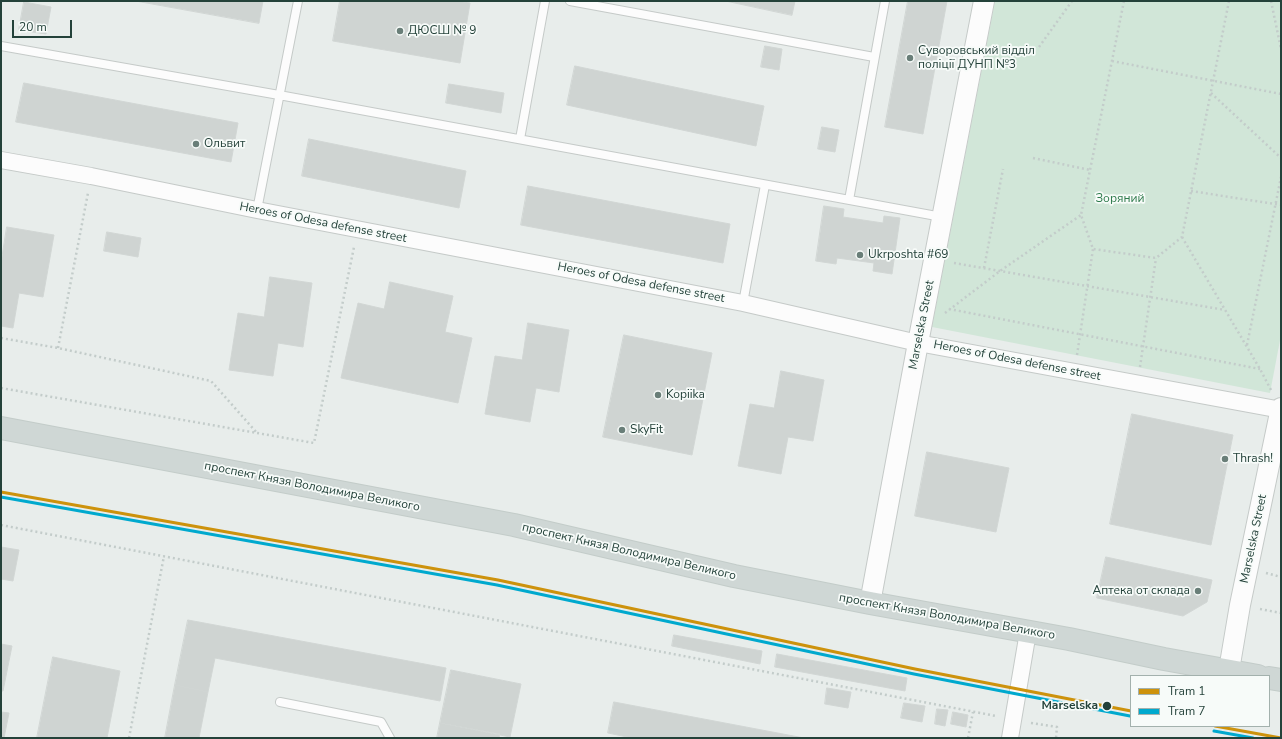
<!DOCTYPE html>
<meta charset="utf-8">
<style>
body{margin:0}
#map{position:relative;width:1282px;height:739px;overflow:hidden;background:#e8edeb;font-family:"Nunito Sans",sans-serif}
canvas{display:block}
.frame{position:absolute;inset:0;border:2px solid #24423a;pointer-events:none}
.legend{position:absolute;left:1130px;top:675px;width:140px;height:52px;box-sizing:border-box;background:#f7fbf9;border:1px solid #a3b1ad;margin:0;padding:5px 7px;list-style:none;font-size:12px;color:#24423a}
.legend li{display:flex;align-items:center;gap:8px;height:20px}
.legend b{width:20px;border:1px solid #a3b1ad}
.scale{position:absolute;left:12px;top:20px;width:60px;height:18px;box-sizing:border-box;border:2px solid #24423a;border-top:0;padding-left:5px;font-size:12px;line-height:14px;white-space:nowrap;color:#24423a;-webkit-text-stroke:3px #f7fbf9;paint-order:stroke}
</style>
<div id="map">
<canvas width="1282" height="739"></canvas>
<div class="frame"></div>
<ul class="legend">
<li><b style="height:5px;background:#cd920c"></b>Tram 1</li>
<li><b style="height:5px;background:#00a9ce"></b>Tram 7</li>
</ul>
<div class="scale">20 m</div>
</div>
<script>
const ctx = document.querySelector('canvas').getContext('2d');
ctx.lineJoin = 'round';
function fill(path, color) { ctx.fillStyle = color; ctx.fill(path, 'evenodd'); }
function stroke(path, color, width, dash) { ctx.strokeStyle = color; ctx.lineWidth = width; ctx.lineCap = dash ? 'butt' : 'round'; ctx.setLineDash(dash || []); ctx.stroke(path); }
function write(font, color, halo, rows, align = 'center') {
  ctx.font = font + ' "Nunito Sans",sans-serif'; ctx.lineWidth = 3.5; ctx.setLineDash([]); ctx.textBaseline = 'middle'; ctx.strokeStyle = halo; ctx.fillStyle = color; for (const [text, x, y, turn = 0] of rows) {
    ctx.save(); ctx.translate(x, y); ctx.rotate((+turn || 0) * Math.PI / 180); ctx.textAlign = isNaN(turn) ? turn : align; if (halo) ctx.strokeText(text, 0, 0); ctx.fillText(text, 0, 0); ctx.restore();
  }
}
const green = new Path2D(`
 M995 1H1281V335L1270 393 932 327Z`);
const building = new Path2D(`
 M136 1H263L259 23Z
 M340 1H456L470 3 460 63 333 41Z
 M726 1H795L792 15Z
 M908 1H947L923 134 885 127Z
 M24 2 51 7 46 34 19 30Z
 M765 46 782 49 779 70 761 67Z
 M575 66 764 106 756 146 567 105Z
 M24 83 238 123 231 162 16 122Z
 M449 84 504 93 501 113 446 103Z
 M822 127 839 130 835 152 818 149Z
 M309 139 466 171 459 208 302 176Z
 M528 186 730 224 723 263 521 225Z
 M824 206 844 209 843 217 883 223 884 216 900 218 892 274 873 271 874 263 837 258 836 264 816 261Z
 M7 227 54 235 43 297 19 293 13 328 1 326V263Z
 M107 232 141 238 138 257 104 251Z
 M270 277 312 283 303 347 278 343 273 376 229 370 238 313 264 317Z
 M390 282 453 296 445 332 472 338 458 403 341 378 358 303 384 309Z
 M528 323 569 330 559 392 536 388 530 422 485 414 495 356 522 360Z
 M624 335 712 353 692 455 603 437Z
 M781 371 824 380 813 441 788 437 781 474 738 466 750 404 774 408Z
 M1132 414 1233 435 1211 545 1110 524Z
 M927 452 1009 468 996 532 915 516Z
 M1 547 19 550 13 581 1 579Z
 M1106 557 1212 580 1207 602 1183 616 1097 598Z
 M188 620 446 668 440 701 215 658 208 692 175 685Z
 M674 635 762 651 760 664 672 646Z
 M1 644 12 646 3 691H1Z
 M777 654 907 678 905 691 775 667Z
 M53 657 120 671 107 738H37Z
 M451 670 521 684 510 737 440 723Z
 M175 685 208 692 199 738H165Z
 M827 688 851 692 848 708 825 704Z
 M614 702 804 738H632L608 733Z
 M904 703 925 706 922 722 901 718Z
 M937 709 948 710 945 726 935 724Z
 M1 712 9 713 4 738H1Z
 M953 712 968 715 966 727 951 724Z
 M440 723 500 734 499 738H437Z`);
const path = new Path2D(`
 M1124 1 1081 215 1093 249 1156 258 1182 237 1229 1
 M1271 1 1281 49
 M1039 47 1072 1
 M1112 61 1281 94
 M1211 93 1281 158
 M1033 158 1090 170
 M1191 191 1281 205
 M1182 237 1260 369 1271 390
 M954 263 1225 310
 M984 268 1003 169
 M949 309 1260 369
 M945 313 1000 271 1081 215
 M1 338 58 348 211 381 257 433
 M1247 345 1281 177
 M58 348 88 193
 M1077 355 1093 249
 M1140 367 1156 258
 M1 388 314 443 354 247
 M1 525 996 716
 M1266 573 1281 577
 M1260 609 1281 613
 M1031 723 1057 727 1056 738
 M129 738 164 556
 M968 738 973 712`);
const service = new Path2D(`
 M570 1 874 57
 M1 46 279 95 942 217
 M520 139 545 1
 M849 200 885 1
 M257 210 298 1
 M743 303 765 185
 M280 702 381 722 390 738`);
const minor = new Path2D(`
 M1 160 91 176 257 210 743 303 918 343 1281 410
 M1010 738 1028 632`);
const tertiary = new Path2D(`
 M870 603 918 343 984 1
 M1229 670 1240 605 1281 408`);
const primary = new Path2D(`
 M1 428 514 525 734 576 870 603 1069 639 1164 659 1258 676
 M1269 678 1281 680`);
const tram1 = new Path2D(`
 M1 492 498 580 915 669 1131 711
 M1215 726 1281 738`);
const tram2 = new Path2D(`
 M1 497 497 585 914 674 1130 716
 M1214 731 1253 738`);
const markers = [
 [400,31,4,"#697e78"],
 [910,58,4,"#697e78"],
 [196,144,4,"#697e78"],
 [860,255,4,"#697e78"],
 [658,395,4,"#697e78"],
 [622,430,4,"#697e78"],
 [1225,459,4,"#697e78"],
 [1198,591,4,"#697e78"],
 [1107,706,5,"#24423a"]
];
const poiNames = [
 ["ДЮСШ № 9",408,31],
 ["Суворовський відділ",918,51],
 ["поліції ДУНП №3",918,65],
 ["Ольвит",204,144],
 ["Ukrposhta #69",868,255],
 ["Kopiika",666,395],
 ["SkyFit",630,430],
 ["Thrash!",1233,459],
 ["Аптека от склада",1190,591,"right"]
];
const parkNames = [
 ["Зоряний",1120,199]
];
const streetNames = [
 ["Heroes of Odesa defense street",323,223,11],
 ["Heroes of Odesa defense street",641,283,11],
 ["Marselska Street",922,325,-79],
 ["Heroes of Odesa defense street",1017,361,11],
 ["проспект Князя Володимира Великого",312,487,11],
 ["Marselska Street",1254,539,-78],
 ["проспект Князя Володимира Великого",629,552,13],
 ["проспект Князя Володимира Великого",947,617,10]
];
const stopNames = [
 ["Marselska",1098,706]
];
fill(green, '#d1e6d8');
fill(building, '#cfd4d2');
stroke(building, '#d1d6d4', 1);
stroke(service, '#c5cac8', 10);
stroke(minor, '#c5cac8', 18);
stroke(tertiary, '#c5cac8', 22);
stroke(primary, '#c3ccc9', 24);
stroke(path, '#c3ccca', 2.5, [2, 3]);
stroke(service, '#fcfcfc', 8);
stroke(minor, '#fcfcfc', 16);
stroke(tertiary, '#fcfcfc', 20);
stroke(primary, '#cfd7d5', 22);
stroke(tram1, '#cd920c', 3);
stroke(tram2, '#00a9ce', 3);
for (const [x, y, r, color] of markers) { const dot = new Path2D(); dot.arc(x, y, r, 0, 2 * Math.PI); ctx.fillStyle = color; ctx.fill(dot); stroke(dot, '#f7fbf9', 1.5); }
write('12px', '#24423a', '#f7fbf9', poiNames, 'left');
write('12px', '#2d7a4b', '#f7fbf9', parkNames);
write('12px', '#24423a', '#f7fbf9', streetNames);
write('bold 12px', '#24423a', '#f7fbf9', stopNames, 'right');
</script>
